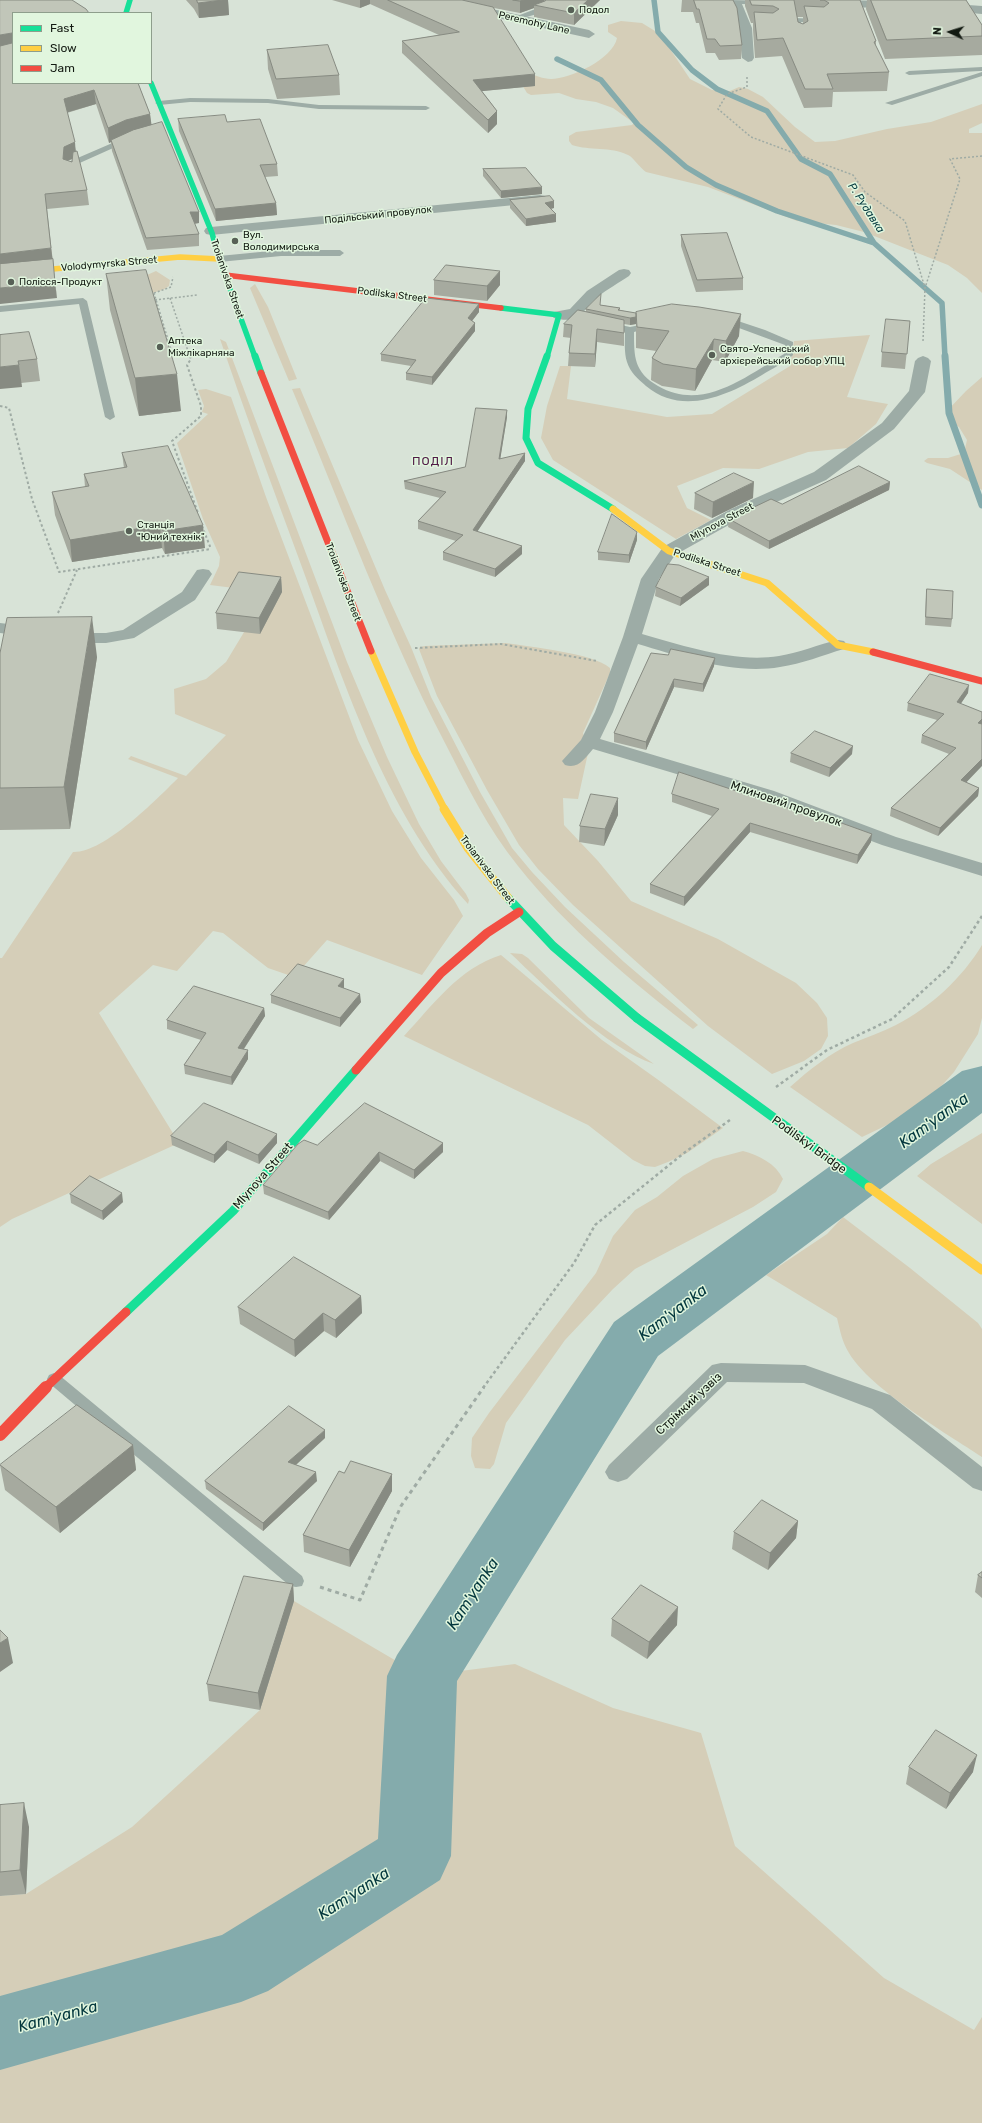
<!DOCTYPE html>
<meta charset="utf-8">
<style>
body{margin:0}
#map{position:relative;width:982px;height:2123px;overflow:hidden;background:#d8e3d7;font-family:Rubik,sans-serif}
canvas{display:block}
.legend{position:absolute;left:12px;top:12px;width:140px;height:72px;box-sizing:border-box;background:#e1f6de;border:1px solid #8e9e8c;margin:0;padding:5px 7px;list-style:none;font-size:12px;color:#121911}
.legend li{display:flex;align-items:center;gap:8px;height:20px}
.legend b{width:20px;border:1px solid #8e9e8c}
.north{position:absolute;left:930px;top:12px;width:40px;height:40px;-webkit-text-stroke:3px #e1f6de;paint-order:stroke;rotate:274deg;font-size:11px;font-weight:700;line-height:16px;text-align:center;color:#121911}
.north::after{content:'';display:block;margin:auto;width:14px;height:18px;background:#121911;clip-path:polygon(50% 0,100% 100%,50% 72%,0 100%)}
</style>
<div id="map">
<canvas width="982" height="2123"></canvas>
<ul class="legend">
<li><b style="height:5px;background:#16e098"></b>Fast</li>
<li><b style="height:5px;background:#ffcf43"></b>Slow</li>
<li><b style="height:5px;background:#f24e42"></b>Jam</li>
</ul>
<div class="north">N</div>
</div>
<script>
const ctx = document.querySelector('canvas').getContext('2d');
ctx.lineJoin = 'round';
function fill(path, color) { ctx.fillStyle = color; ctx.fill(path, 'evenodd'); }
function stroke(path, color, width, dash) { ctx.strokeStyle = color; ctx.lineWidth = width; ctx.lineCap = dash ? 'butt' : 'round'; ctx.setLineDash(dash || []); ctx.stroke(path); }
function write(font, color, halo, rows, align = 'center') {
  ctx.font = font + ' Rubik,sans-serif'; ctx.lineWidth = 3; ctx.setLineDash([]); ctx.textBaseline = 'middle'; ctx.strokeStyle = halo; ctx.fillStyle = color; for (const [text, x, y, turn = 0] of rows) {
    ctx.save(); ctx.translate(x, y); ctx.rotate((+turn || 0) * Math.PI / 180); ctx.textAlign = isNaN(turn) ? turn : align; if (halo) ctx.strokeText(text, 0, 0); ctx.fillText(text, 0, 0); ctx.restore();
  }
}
const green = new Path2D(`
 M621 21 642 23 655 31 662 37 690 79 712 90 730 91 739 87 748 89 763 97 795 127 815 142 835 141 887 129 931 122 982 104V123L969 129V133H982V293L967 278 948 265 864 232 836 225 797 221 708 187 646 172C639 167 633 157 628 155 610 146 590 151 572 145L569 141V136L576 132 632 125 634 123 613 108 596 102 576 99 559 93 531 95 527 93 518 78 527 73C535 75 543 79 551 79 570 79 613 59 617 38L608 32V25Z
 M156 271 170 280 169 286C158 295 138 294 124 295L120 287Z
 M255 284 268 307 297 379 289 381 250 288Z
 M870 335 847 397 888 404 876 424 848 448 808 452 759 469 723 468 677 486 687 508 711 520 676 539 553 460 541 438 547 406 560 366H571L567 399 667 417 712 414 790 366 794 341Z
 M220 339 226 342 347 662 387 757 419 824 441 861 466 894 469 900 468 904C383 810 342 676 299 559 272 486 245 413 220 339Z
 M982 377V490L950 469 927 463 924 461 928 458H948L964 453 967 440 959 427 950 421 946 412 966 391Z
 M300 388 385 590 411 647 431 697 480 792 512 848 532 872 565 907 624 962 698 1025 693 1029C631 981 567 928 518 866 488 829 467 786 445 743 386 629 342 508 292 389Z
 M206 389 231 397 266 497 358 740 392 811 421 858 454 900 463 916 422 975 327 940 294 977 268 968 223 933 213 931 177 971 153 965 99 1013 179 1143 12 1219 0 1227V958H2L73 852C104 853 156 800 178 778L128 759 131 756 186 776 226 735 175 714 174 689 206 679 226 662 264 599 258 591 210 585 219 566 220 557 203 519 177 443 208 414 202 412 204 406 198 390Z
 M506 643C530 647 593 653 610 668V673L583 733 588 753 578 799 563 798 564 825 598 861 631 901 718 939 796 983 817 1003 827 1018 828 1036 821 1049 804 1061 772 1074 708 1026 573 905 538 869 519 845 487 790 437 696 419 649 420 647 425 646Z
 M982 945V1018L978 1034 954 1072 927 1102 902 1118 862 1137 790 1087C809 1070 830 1053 853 1043 867 1037 882 1032 896 1025 931 1007 962 978 982 945Z
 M510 953 522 954 528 958 589 1018 654 1064C606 1048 547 988 510 953Z
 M501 955 602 1040 657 1079 723 1128 687 1153 668 1162 655 1167 645 1166 633 1160 588 1125 404 1036C433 1005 459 968 501 955Z
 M982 1133V1224L917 1176 931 1164Z
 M743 1151C759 1155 776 1164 783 1179L776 1192 753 1207 635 1269 613 1289 565 1340 506 1423 494 1464 490 1469 475 1468 471 1456 472 1438 489 1413 596 1273 613 1236 635 1210 657 1197 683 1176 713 1159Z
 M843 1217 910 1268 978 1323 982 1329V1457C946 1433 870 1389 849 1353 842 1342 840 1330 837 1318L766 1275 827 1234Z
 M294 1601 422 1676 515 1664 613 1708 701 1733 735 1846 884 1978 974 2030 982 2017V2123H0V1896L26 1894 132 1827 260 1710Z`);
const streamFar1 = new Path2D(`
 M654 0 658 32 692 70 717 89 767 111 801 159 830 174 874 243 942 303 945 357
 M557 59 601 80 638 125 686 167 716 185 777 211 874 243`);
const stream = new Path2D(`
 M945 356 949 413 982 505`);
const river = new Path2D(`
 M982 1066V1113L658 1356 457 1681 451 1856 440 1880 268 1991 241 2002 0 2070V1996L222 1935 378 1839 387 1676 397 1655 614 1322 962 1071Z`);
const pathFar3 = new Path2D(`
 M747 77V87L727 94 718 109 751 137 853 175 865 192 905 221 925 288
 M154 293 171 287 173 277
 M150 294 154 293 172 353
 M170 298 190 357
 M155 300 197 295
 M923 341 925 288 960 179 950 159 982 156`);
const pathFar2 = new Path2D(`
 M190 356 191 359 187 365 201 406V416L172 441 198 513
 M0 406 9 408 32 499 59 572 211 549
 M202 526 211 549
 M58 613 77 570
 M415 648 501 644 597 661`);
const pathFar1 = new Path2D(`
 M776 1087 827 1050 892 1019 949 967 982 916
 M483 1388 574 1263 595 1225 684 1153 730 1120`);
const path = new Path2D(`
 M320 1587 360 1600 401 1506 484 1387`);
const lane = new Path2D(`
 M547 0H555L544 12 516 20 512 18 538 8Z
 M794 18 821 19 825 21 821 23 801 22 804 36 800 38 796 36Z
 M982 67V71H980L909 75 905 73 909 71Z
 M982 72V76L892 105 885 103Z
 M190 98 268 99 319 105 426 106 430 108 426 110 319 109 268 103 190 102 159 105 155 103 159 101Z
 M124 138 131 140 73 166V172L66 170V163Z
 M281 250H340L344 253 340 256H281L219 262 215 259 219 256Z
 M83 298 87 301 115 417 110 420 105 417 79 304 0 312V306Z
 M723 316 765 330 793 342V355C785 363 771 369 762 375 727 396 682 416 646 386 638 379 630 372 627 362 624 353 625 341 625 332L603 325 607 322 630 327 655 322V326L634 332C634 357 634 372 658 386 703 412 745 377 784 354L785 345 720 321V317Z
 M54 1373 59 1375 302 1576 304 1581 302 1586 296 1587 290 1586 49 1383 47 1379 49 1375Z`);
const street = new Path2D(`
 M427 0H450L589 30 595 34 589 38 433 4Z
 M727 0 781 1 775 5 742 4 752 28 754 58 752 61 748 62 742 58 738 21Z
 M827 0 897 1 903 5 897 9 832 6 828 5 826 2Z
 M941 3 982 6V14L937 10 935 7Z
 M540 195 545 196 547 199 545 202 211 235 206 234 204 231 206 228 211 227Z
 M624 269 629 270 631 273 629 276C619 283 607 289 598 297 582 310 580 325 554 318L551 315 554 312 570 309 587 291 619 270Z
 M923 356 928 358 931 361 925 392 894 429 826 480 743 517 675 555 659 579 642 634C685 646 734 663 779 656 799 653 819 644 838 640L844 641 847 645 844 649C823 655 802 664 780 667 734 675 682 657 638 644L613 712 600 739 774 791 896 837 982 863V876L882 845 760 799 593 749C584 759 579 769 565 765L562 761 581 740 595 712 623 637 641 579 663 547 731 509 814 472 882 423 909 391 915 361 918 358Z
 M203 569 209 570 212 574 195 600 134 638 106 643H83L0 633V623L83 633H106L123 630 182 592 197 570Z
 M721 1363 805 1365 890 1395 982 1467V1491L973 1488 872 1409 804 1383 727 1382 627 1479 618 1482 609 1479 605 1472 609 1465 712 1365Z`);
const fastFar2 = new Path2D(`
 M126 13 130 0
 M151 83 212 233 219 259 255 357
 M501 308 559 315 547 357`);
const fastFar1 = new Path2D(`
 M255 356 261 373
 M547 356 528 409 526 438 538 463 613 509`);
const fast = new Path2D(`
 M508 898 553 946 637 1018
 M126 1312 233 1211 356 1070`);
const slowFar2 = new Path2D(`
 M0 274 180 257 219 259`);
const slowFar1 = new Path2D(`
 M613 509 669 551 767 583 838 645 873 652
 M371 651 415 752 445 810`);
const slow = new Path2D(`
 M444 809 468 848 508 898`);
const jamFar3 = new Path2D(`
 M225 275 501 308`);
const jamFar2 = new Path2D(`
 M261 373 371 651
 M873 652 982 681`);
const jamFar1 = new Path2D(`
 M356 1070 441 973 487 933 519 912
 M45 1388 126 1312`);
const jam = new Path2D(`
 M0 1435 46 1387`);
const fastBridge = new Path2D(`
 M637 1018 869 1187`);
const slowBridge = new Path2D(`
 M869 1187 982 1270`);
const wall = new Path2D(`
 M186 0H228L229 15 199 18 194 9Z
 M332 0H545L543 2 546 0H600L574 25 534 17V8L520 13 494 8 535 86 482 91 497 111V124L488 133 402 53V41L439 35 370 4 360 8Z
 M682 0H733L742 45 741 59 719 60 715 53H706L699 23H696L693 12H681Z
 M745 0H860L876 41V46L889 72 887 91 833 92 832 107 804 108 782 56 755 58 753 30V23H751L745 6ZM797 17H803V24L798 22Z
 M867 0H966L982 25V55L885 59 866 9Z
 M13 13 138 83 150 114 151 125 199 212V223L194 224 199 234V246L147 250 112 151 111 142 109 143 96 104 67 113 76 151 87 190 89 205 47 209 57 298ZM73 159 72 162 67 161Z
 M267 50 339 75 340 95 277 99 268 69Z
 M178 119 227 122 277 164 278 176 265 177 276 203 277 215 216 221 179 131Z
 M483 169 542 194 501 198 483 176Z
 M510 200 554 201V208L551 209 556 222 526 226 510 208Z
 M681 235 743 278V290L696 292 681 246Z
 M106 274 181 411 139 416 110 310Z
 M434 280 500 285 487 301 434 295Z
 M479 304V312L472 321 475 323V331L432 385 406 380V373L411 366 381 361V354Z
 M601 305 620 308V310L739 336 725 362 712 360 695 391 662 386 651 380 652 358 656 351 636 348V324L630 325 624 324V346L597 342 595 367 568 366 569 353 571 338 563 337 564 324 586 312V309Z
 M910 321 905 369 881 367 882 352Z
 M0 335 37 359 40 381 21 383 22 387Z
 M507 410V417L500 459 525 453V461L477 531 522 546V554L495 577 443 560V552L456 541 418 529V521L440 498 405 489 404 481 465 467Z
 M122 453 205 548 165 554 162 548 72 562 55 515 52 492 85 487 84 474 124 468Z
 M890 482 889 490 769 549 728 527 729 519 782 504Z
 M695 493 753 498 712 518 694 509Z
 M637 540 629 563 598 560V552Z
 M281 577 282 592 260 634 217 629 216 613Z
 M709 577V585L680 606 655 596 656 587Z
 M927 589 952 619 951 627 925 625 926 597Z
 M0 653 97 657 70 829 0 830Z
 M651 653 714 666 703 692 674 687 646 750 614 742V733Z
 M968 693 960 704 966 782 979 788 978 796 938 836 890 816 891 808 949 754 921 743 922 735 937 720 907 711 908 703Z
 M791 753 852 754 829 777 790 762Z
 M672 794 871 842 857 864 750 832 684 906 650 893V884L712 816 672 802Z
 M618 815 604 846 579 842 580 826Z
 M344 988 361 1002 340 1027 271 1003V995Z
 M264 1008 265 1016 244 1049 248 1059 232 1085 185 1074 184 1065 201 1040 167 1029V1020Z
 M171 1136 277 1143 259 1164 227 1150 214 1163 172 1145Z
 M443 1143V1152L414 1179 380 1161 329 1220 264 1194 263 1185 317 1145Z
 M70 1194 123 1202 103 1220 71 1203Z
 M361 1296 362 1313 336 1338 324 1331 295 1357 240 1324 238 1307Z
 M325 1438 296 1465 317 1481 263 1531 206 1489 205 1481Z
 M133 1445 136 1470 60 1533 5 1490 0 1465Z
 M344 1473 392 1474V1491L350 1567 304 1552 303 1535Z
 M798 1521 796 1538 768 1570 732 1549 734 1532Z
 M982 1572V1598L975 1592 978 1575Z
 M293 1584 294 1601 260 1710 209 1701 207 1684Z
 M612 1619 677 1625 647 1659 611 1636Z
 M909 1767 973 1772 946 1809 906 1784Z
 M0 1805 29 1827 26 1894 0 1896Z`);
const shadedWall = new Path2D(`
 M223 0H228L229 15 199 18 198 3Z
 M360 0H370V4L360 8Z
 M524 0H545L539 6 534 5V8L520 13V1Z
 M588 0H600L574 25V13Z
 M12 33 13 47 0 50V35Z
 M535 74V86L473 92V80Z
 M94 90 96 104 65 113 64 99Z
 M497 111V124L488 133V120Z
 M150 114 152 128 111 140V142L109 143 108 128 126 120Z
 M75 142 76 157 65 162 63 159 64 147Z
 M542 187V194L501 198V191Z
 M554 201V208L545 210V203Z
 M276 203 277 215 216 221 215 209Z
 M190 212H199V223L191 224Z
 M556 214V222L526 226V219Z
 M51 248 53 263 0 270V254Z
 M500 271V285L487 301V286Z
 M55 283 57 298 0 304V288Z
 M479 304V312L468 326V318Z
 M741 314 739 336 725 362 726 341Z
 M636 317V324L630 325V318Z
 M475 323V331L432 385V377Z
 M597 329V342L595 367V354Z
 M714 339 712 360 695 391 696 369Z
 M19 365 22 387 0 389V367Z
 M177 374 181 411 139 416 135 378Z
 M507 410V417L499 467V459Z
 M525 453V461L473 538V530Z
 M754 482 753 498 712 518 713 502Z
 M890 482 889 490 769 549V541Z
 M160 525 162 548 72 562 70 540Z
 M203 525 205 548 165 554 163 531Z
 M637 532V540L629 563V555Z
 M522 546V554L495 577V569Z
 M281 577 282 592 260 634 259 618Z
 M709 577V585L680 606 681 598Z
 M92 617 97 657 70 829 64 787Z
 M715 658 714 666 703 692V684Z
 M674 679V687L646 750V742Z
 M969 685 968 693 956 711 957 702Z
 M982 719V726L978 723Z
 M853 746 852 754 829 777 830 768Z
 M982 759V766L960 789 961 780Z
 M979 788 978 796 938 836 940 828Z
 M618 798V815L604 846 605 829Z
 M750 823V832L684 906V897Z
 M872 834 871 842 857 864 858 855Z
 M344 979V988L338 995V986Z
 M360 994 361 1002 340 1027V1018Z
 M264 1008 265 1016 239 1056 238 1048Z
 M248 1050V1059L232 1085 231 1077Z
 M277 1134V1143L259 1164 258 1155Z
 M227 1141V1150L214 1163V1155Z
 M443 1143V1152L414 1179V1170Z
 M379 1152 380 1161 329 1220 328 1212Z
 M122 1193 123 1202 103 1220 102 1211Z
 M361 1296 362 1313 336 1338 335 1320Z
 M323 1313 324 1331 295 1357 294 1340Z
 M325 1430V1438L289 1471 288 1462Z
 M133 1445 136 1470 60 1533 56 1507Z
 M316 1472 317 1481 263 1531V1523Z
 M392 1474V1491L350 1567 349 1550Z
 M798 1521 796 1538 768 1570 770 1553Z
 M293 1584 294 1601 260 1710 258 1693Z
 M678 1607 677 1625 647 1659 649 1642Z
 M8 1638 13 1663 0 1672V1643Z
 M977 1755 973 1772 946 1809 950 1793Z
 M24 1803 29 1827 26 1894 20 1870Z`);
const building = new Path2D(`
 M0 0H72L86 9 89 13H13V83H138L150 114 126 120 108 128 94 90 64 99 75 142 64 147 63 159 72 162 73 152 77 151 87 190 45 194 51 248 0 254V46L12 43V33L0 35Z
 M197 0H223L198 3Z
 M388 0H462L493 7 535 74 473 80 497 111 488 120 402 41 459 32Z
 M513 0H524L520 1Z
 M546 0H588L574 13 534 5 545 1Z
 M694 0H733L737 8 742 45 720 46 715 39H707L699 9H697Z
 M750 0H794L798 22 803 24 808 21 804 6 824 7 829 3 824 0H820H860L876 41 874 42 889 72 827 74 833 89H805L783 38 757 40 754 12 773 13 779 9 773 6 752 5Z
 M871 0H966L982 25V36L887 40Z
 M328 45 339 75 276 79 267 50Z
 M225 115 227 122 260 119 277 164 260 165 276 203 215 209 178 119Z
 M162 122 199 212H190L199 234 146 238 111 140 133 130Z
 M526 168 542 187 501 191 483 169Z
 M550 196 554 201 545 203 556 214 526 219 510 200Z
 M727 233 743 278 697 280 681 235Z
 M53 259 55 283 0 288V264Z
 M446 265 500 271 487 286 434 280Z
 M146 270 177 374 135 378 106 274Z
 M601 294 600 305 620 308 618 310 636 313V317L630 318 586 309Z
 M426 298 479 304 468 318 475 323 432 377 406 373 416 360 381 354Z
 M672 304 699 307 741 314 726 341 714 339 696 369 663 364 652 358 669 331 637 327 636 312Z
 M578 310 624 320V333L597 329 595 354 569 353 572 325 564 324Z
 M886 319 910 321 907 354 882 352Z
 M29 332 37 359 18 361 19 365 0 367V335Z
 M476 408 507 410 499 459 525 453 473 530 522 546 495 569 443 552 463 535 418 521 446 492 404 481 465 467Z
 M168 446 203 525 163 531 160 525 70 540 52 492 89 486 84 474 127 467 122 453Z
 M859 466 890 482 769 541 729 519 771 499 782 504Z
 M734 473 754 482 713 502 695 493Z
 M612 514 637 532 629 555 598 552Z
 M668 564 679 565 709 577 681 598 656 587Z
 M239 572 281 577 259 618 216 613Z
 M927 589 953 591 952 619 926 617Z
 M92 617 64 787 0 788V653L7 618Z
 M671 649 715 658 703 684 674 679 646 742 614 733 651 653 668 655Z
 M930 674 969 685 957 702 982 712V719L978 723 982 724V759L961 780 979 788 940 828 891 808 956 748 922 735 944 714 908 703Z
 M815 731 853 746 830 768 791 753Z
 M679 772 791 809 792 807 836 821 872 834 858 855 750 823 684 897 650 884 719 809 672 794Z
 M591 794 618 798 605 829 580 826Z
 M298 964 344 979 338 986 360 994 340 1018 271 995Z
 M194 986 264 1008 238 1048 248 1050 231 1077 184 1065 206 1033 167 1020Z
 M204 1103 277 1134 258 1155 227 1141 214 1155 171 1136Z
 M365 1103 443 1143 414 1170 379 1152 328 1212 263 1185 298 1144 304 1140 317 1145Z
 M90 1176 122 1193 102 1211 70 1194Z
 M294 1257 361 1296 335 1320 323 1313 294 1340 238 1307Z
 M77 1405 133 1445 56 1507 0 1465Z
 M289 1406 325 1430 288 1462 316 1472 263 1523 205 1481Z
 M351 1461 392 1474 349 1550 303 1535 339 1471 344 1473Z
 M762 1500 798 1521 770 1553 734 1532Z
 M982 1572V1578L978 1575Z
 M244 1576 293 1584 258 1693 207 1684Z
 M641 1585 678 1607 649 1642 612 1619Z
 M0 1630 8 1638 0 1643Z
 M936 1730 977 1755 950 1793 909 1767Z
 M24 1803 20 1870 0 1872V1805Z`);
const markers = [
 [571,10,4,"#576056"],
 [235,241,4,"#576056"],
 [11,282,4,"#576056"],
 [160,347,4,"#576056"],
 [712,355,4,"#576056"],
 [129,531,4,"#576056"]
];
const farPoinames = [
 ["Подол",579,10],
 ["Вул.",243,235],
 ["Володимирська",243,247],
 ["Полісся-Продукт",19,282],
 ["Аптека",168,341],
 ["Міжлікарняна",168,353],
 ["Свято-Успенський",720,349],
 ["архієрейський собор УПЦ",720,361],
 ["Станція",137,525],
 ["\"Юний технік\"",137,537]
];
const farStreetnames = [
 ["Peremohy Lane",534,23,13],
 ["Подільський провулок",378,215,-6],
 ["Volodymyrska Street",109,264,-5],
 ["Troianivska Street",227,279,71],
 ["Podilska Street",392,295,7],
 ["Mlynova Street",722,522,-28],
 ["Podilska Street",707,563,18],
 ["Troianivska Street",343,582,69],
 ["Troianivska Street",487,870,53]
];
const farWaternames = [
 ["Р. Рудавка",866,208,57]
];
const farQuarternames = [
 ["ПОДІЛ",433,462]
];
const streetNames = [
 ["Млиновий провулок",786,804,19],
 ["Podilskyi Bridge",809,1145,36],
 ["Mlynova Street",263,1176,-49],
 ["Стрімкий узвіз",689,1404,-43]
];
const nearWaternames = [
 ["Kam'yanka",934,1121,-36],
 ["Kam'yanka",673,1313,-37],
 ["Kam'yanka",473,1594,-57],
 ["Kam'yanka",354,1894,-33],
 ["Kam'yanka",58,2017,-15]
];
fill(green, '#d5ceb8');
stroke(streamFar1, '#84abac', 5.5);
stroke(stream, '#84abac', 7);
fill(river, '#84abac');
stroke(pathFar3, '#9faba4', 1.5, [2, 2]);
stroke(pathFar2, '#9faba4', 2, [2.5, 2.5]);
stroke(pathFar1, '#9faba4', 2.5, [3, 3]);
stroke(path, '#9faba4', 3, [4, 4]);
fill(lane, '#9daca6');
fill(street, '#9daca6');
stroke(fastFar2, '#16e098', 5.5);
stroke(fastFar1, '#16e098', 7);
stroke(fast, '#16e098', 9);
stroke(slowFar2, '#ffcf43', 5.5);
stroke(slowFar1, '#ffcf43', 7);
stroke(slow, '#ffcf43', 9);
stroke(jamFar3, '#f24e42', 5.5);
stroke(jamFar2, '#f24e42', 7);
stroke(jamFar1, '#f24e42', 9);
stroke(jam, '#f24e42', 12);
stroke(fastBridge, '#16e098', 9);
stroke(slowBridge, '#ffcf43', 9);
fill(wall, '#a6aa9f');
fill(shadedWall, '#878b82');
fill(building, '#c1c6b9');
stroke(building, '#878b82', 1);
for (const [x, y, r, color] of markers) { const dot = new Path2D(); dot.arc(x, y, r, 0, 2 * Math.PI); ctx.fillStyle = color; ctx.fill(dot); stroke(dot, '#e1f6de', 1.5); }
write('10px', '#121911', '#e1f6de', farPoinames, 'left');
write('10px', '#121911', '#e1f6de', farStreetnames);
write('italic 11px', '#04383e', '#e1f6de', farWaternames);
ctx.letterSpacing = '1px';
write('12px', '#501945', '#e1f6de', farQuarternames);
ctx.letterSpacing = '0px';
write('12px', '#121911', '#e1f6de', streetNames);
write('italic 16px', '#04383e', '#e1f6de', nearWaternames);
</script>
